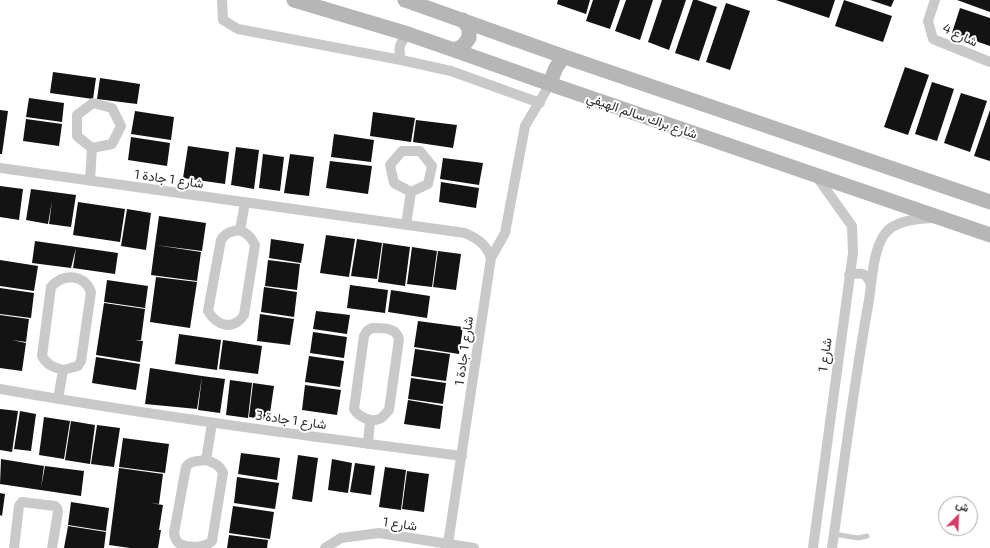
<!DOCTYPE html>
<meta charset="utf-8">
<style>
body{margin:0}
#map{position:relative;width:990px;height:548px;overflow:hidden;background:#fff;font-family:"Exo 2",Vazirmatn,sans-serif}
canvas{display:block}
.north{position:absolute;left:938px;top:496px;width:40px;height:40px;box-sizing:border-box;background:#fff;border:1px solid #ababab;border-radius:50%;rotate:24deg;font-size:11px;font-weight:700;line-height:16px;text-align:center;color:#2c2c2c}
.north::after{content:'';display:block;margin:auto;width:14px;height:18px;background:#d43d66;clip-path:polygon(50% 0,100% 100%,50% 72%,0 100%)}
</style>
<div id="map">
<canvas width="990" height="548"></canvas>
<div class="north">ش</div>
</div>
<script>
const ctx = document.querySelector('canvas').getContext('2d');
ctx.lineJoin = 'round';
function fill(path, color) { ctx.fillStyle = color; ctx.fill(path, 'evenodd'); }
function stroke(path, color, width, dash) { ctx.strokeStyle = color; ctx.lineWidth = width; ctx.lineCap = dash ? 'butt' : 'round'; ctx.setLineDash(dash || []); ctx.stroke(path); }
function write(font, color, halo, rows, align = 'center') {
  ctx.font = font + ' "Exo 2",Vazirmatn,sans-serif'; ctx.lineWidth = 4; ctx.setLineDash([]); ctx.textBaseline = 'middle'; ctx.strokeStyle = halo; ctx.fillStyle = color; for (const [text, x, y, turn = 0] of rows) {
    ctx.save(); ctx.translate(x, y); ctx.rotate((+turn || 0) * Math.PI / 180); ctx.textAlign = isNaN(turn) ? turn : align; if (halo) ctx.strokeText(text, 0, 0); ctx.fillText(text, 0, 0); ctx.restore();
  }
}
const building = new Path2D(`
 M558 0H590L586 14 557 4Z
 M593 0H620L610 29 586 21Z
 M626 0H653L640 40 615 31Z
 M662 0H686L669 50 648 42Z
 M693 0H697L717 7 699 61 675 53Z
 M776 0H835L829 18Z
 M844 0 892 16 883 42 835 26Z
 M870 0H894L891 7Z
 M957 0H990V12Z
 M726 3 750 11 730 70 706 62Z
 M960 8 990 18V46L952 33Z
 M905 67 929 75 908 135 884 127Z
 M53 72 96 78 93 99 50 93Z
 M100 78 140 84 137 104 97 99Z
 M932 82 954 89 937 141 915 134Z
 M961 93 987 101 970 152 944 143Z
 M29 98 64 103 62 122 26 117Z
 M0 110 8 111 2 154H0Z
 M990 110V161L974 156Z
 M135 111 174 117 171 140 131 134Z
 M373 112 415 118 411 142 370 136Z
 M26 119 62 124 59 146 23 141Z
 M416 120 457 125 453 148 413 142Z
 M334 134 374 140 371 162 331 157Z
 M131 137 170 143 167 166 128 160Z
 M188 146 229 152 225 184 183 178Z
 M236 147 259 150 254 189 231 185Z
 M263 154 284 157 280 191 259 188Z
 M290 154 314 157 309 196 284 193Z
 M443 158 483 163 479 185 440 179Z
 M330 161 372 166 368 194 326 188Z
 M441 182 479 188 476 208 439 202Z
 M0 186 23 189 19 220 0 217Z
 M31 189 76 195 71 227 49 224 52 201 48 224 26 220Z
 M78 202 125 209 120 242 73 235Z
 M127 209 151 213 146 250 121 246Z
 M159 216 206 223 202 251 155 245Z
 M326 235 355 239 349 277 320 273Z
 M271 239 304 244 301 263 269 258Z
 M357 239 382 243 377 279 351 276Z
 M35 241 118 253 115 274 73 268 76 248 71 268 32 263Z
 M383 243 410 247 405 286 378 282Z
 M155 245 201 252 197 281 151 275Z
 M412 247 437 251 432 287 407 284Z
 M438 251 461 254 456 290 433 287Z
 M0 260 38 266 34 291 0 286Z
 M268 260 300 264 297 290 265 286Z
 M156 277 197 282 190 328 150 322Z
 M107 280 148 286 145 308 104 302Z
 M350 285 388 290 385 313 347 308Z
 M264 287 297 292 294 317 261 312Z
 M0 288 34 293 31 318 0 314Z
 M391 290 430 296 427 318 388 312Z
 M104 303 145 309 141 340H135L143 341 140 362 96 355Z
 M316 311 350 315 347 334 313 329Z
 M260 314 294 319 290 345 257 341Z
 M0 315 29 319 26 342 12 340 26 343 22 371 0 368Z
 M418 321 463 327 459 354 414 347Z
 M313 332 347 337 344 358 310 353Z
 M179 334 221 340 217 370 175 364Z
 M223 340 262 346 258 374 219 369Z
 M415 349 450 354 446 381 411 376Z
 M309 356 344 361 340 387 305 382Z
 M96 357 140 364 136 390 92 383Z
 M150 368 202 376 197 409 145 404Z
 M202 376 225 379 220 413 198 410Z
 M411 378 446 383 443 404 408 399Z
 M230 380 252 383 248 418 226 415Z
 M253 383 274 386 269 420 249 417Z
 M305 385 341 390 337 415 302 410Z
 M408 400 443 406 440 429 404 424Z
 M0 409 18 411 12 452 0 450Z
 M20 411 36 414 31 451 14 449Z
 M44 417 70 421 64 459 39 455Z
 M71 421 95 425 90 464 65 460Z
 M97 425 120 428 114 467 91 464Z
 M123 438 169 444 165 473 119 467Z
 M241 453 280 458 277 480 238 474Z
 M298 455 318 458 312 502 292 499Z
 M1 459 44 466 41 488 45 466 84 471 81 496 0 484Z
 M332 459 352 463 348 493 328 490Z
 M355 463 375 466 371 495 350 492Z
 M385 467 406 470 401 510 379 507Z
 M119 468 163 474 159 504 150 503 163 505 159 530H161L158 548H130L109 545Z
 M407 471 429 474 424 512 402 509Z
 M237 477 279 483 275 509 234 503Z
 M0 493 5 494 2 516 0 515Z
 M71 502 109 508 106 531 68 525Z
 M233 506 274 512 270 539 229 533Z
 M68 526 106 532 104 548H64Z
 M229 535 268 540 267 548H227Z`);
const lane = new Path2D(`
 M834 534 858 538 867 536`);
const street = new Path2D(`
 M222 0 223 20 238 29 401 60 451 71 540 103
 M935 0 928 21 933 39 990 62
 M401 60C398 47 399 44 408 34
 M93 103 112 108 121 126 112 144 92 148 77 136V115Z
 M402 151H420L432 166 428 184 411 192 394 183 390 165Z
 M0 168 465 233C478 239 486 244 491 258L448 544
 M90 180 92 148
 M406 225 411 192
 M240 230C248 234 251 237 255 245L244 315C233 331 217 326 208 311L221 240C225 233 231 231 240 230L245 203
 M491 258 505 233 525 126 550 84
 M849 275C862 272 865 272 871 284
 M372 328C382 328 396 327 399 339L389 410C386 413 383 418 379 419 370 423 358 416 354 409L364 336 367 331Z
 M0 389C153 416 307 436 462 456
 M58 399 63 370C53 367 47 365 42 356L51 287C63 273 84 274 91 292L81 361 78 366 63 370
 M368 444 370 420
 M206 460C214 463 220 465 223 473L212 541C205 548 189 548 180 544 175 541 175 537 174 533L186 467C191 460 198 461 206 460L212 423
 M14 548 19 506 22 502 55 506 57 508 58 512 52 548
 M325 548 341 538 379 533 474 548
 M813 548 853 253 852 226 817 177
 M832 548C844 465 854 382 869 300 872 281 873 251 884 235 894 220 917 219 934 218`);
const secondary = new Path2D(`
 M294 0 408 34 454 50 550 84 990 235
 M405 0 565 57 990 202
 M454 50 463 46 469 38V28L463 20
 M550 84C554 73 555 65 565 57`);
const streetNames = [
 ["شارع 4",960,35,25],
 ["شارع براك سالم الهيفي",642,116,19],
 ["شارع 1 جادة 1",169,179,8],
 ["شارع 1 جادة 1",464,351,-82],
 ["شارع 1",825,355,-82],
 ["شارع 1 جادة 3",291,420,8],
 ["شارع 1",400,524,8]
];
fill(building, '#131313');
stroke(lane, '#c9c9c9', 5);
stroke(street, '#c9c9c9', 10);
stroke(secondary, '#b6b6b6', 15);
write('13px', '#2c2c2c', '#fff', streetNames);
</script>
